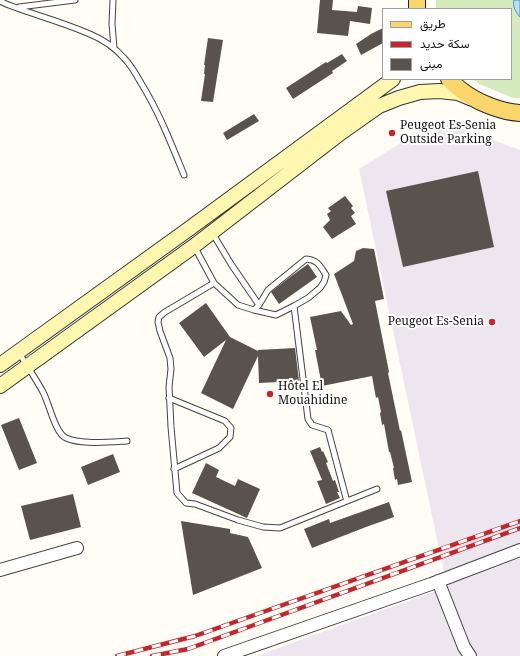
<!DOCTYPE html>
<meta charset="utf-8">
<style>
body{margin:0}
#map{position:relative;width:520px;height:656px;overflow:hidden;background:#fffdf5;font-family:"Noto Serif",Vazirmatn,serif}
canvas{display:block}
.legend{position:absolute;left:382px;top:8px;width:130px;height:72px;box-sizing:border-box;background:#fff;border:1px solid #a0a0a0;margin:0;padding:5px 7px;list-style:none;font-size:12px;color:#111}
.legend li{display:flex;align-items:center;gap:8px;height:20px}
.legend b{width:20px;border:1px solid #a0a0a0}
</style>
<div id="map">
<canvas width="520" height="656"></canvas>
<ul class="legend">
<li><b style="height:5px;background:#f9d66b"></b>طريق</li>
<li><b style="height:5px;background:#c4262e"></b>سكة حديد</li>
<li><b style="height:11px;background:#5a524d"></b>مبنى</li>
</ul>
</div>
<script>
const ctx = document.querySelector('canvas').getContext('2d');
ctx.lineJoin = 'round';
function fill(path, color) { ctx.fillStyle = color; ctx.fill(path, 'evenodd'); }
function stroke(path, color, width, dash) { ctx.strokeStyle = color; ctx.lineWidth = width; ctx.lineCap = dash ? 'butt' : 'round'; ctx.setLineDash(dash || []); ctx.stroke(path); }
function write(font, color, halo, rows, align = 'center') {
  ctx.font = font + ' "Noto Serif",serif'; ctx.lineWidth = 4; ctx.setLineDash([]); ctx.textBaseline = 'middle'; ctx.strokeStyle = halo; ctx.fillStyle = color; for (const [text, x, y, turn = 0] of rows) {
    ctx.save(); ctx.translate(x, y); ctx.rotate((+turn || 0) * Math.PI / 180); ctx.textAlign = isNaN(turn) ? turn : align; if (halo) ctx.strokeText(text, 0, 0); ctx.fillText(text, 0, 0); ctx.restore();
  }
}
const industrial = new Path2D(`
 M438 120 520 150V656H256L447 587 359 169Z`);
const green = new Path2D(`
 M436 0H514C512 7 516 12 520 17V98H513L477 83 473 79H511V9H436Z`);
const water = new Path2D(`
 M514 0H520V17C516 12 512 7 514 0Z`);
const building = new Path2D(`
 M320 0H333L332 10 357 12 358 6 372 8 370 24 350 21 348 36 317 33Z
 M383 28V43L361 55 356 44 371 34Z
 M208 38 223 40 213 102 201 101 205 74H204L205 65H204Z
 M342 54 347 61 332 71 333 73 293 99 286 88 326 62 327 63Z
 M254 114 259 121 227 140 223 133Z
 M478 171 494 247 403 267 386 191Z
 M345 196 353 206 351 208 355 213 351 216 356 224 332 239 323 227 330 220 327 214 331 211 328 208Z
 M363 248 374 249 384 299 375 301 389 372 388 373 400 431 401 430 412 482 398 485 397 479 395 480 393 468H394L390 452H389L384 424 382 425 380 413 381 412 378 397 376 398 372 376 322 386 315 350H317L310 317 341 311 351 325 353 324 334 274 354 261 356 251Z
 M308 264 317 277 279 304 271 292 290 277Z
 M206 303 230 337 258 351V350L295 348 299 381 259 383 258 356 233 409 201 393 226 340 204 357 179 323Z
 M19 418 37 463 19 470 1 425Z
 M320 447 322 452 323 451 328 462 326 463 333 481 335 480 339 492H337L340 498 326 504 317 481 322 480 310 451Z
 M113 454 120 472 88 485 81 467Z
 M206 463 219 470 216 477 235 486 238 479 260 489 247 518 192 493Z
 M73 494 81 527 30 540 21 506Z
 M389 502 394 517 366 527 312 548 304 529 329 519 330 523Z
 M181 521 230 529V533L248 537 262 568 193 595Z`);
const service = new Path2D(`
 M113 0 112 24 114 48
 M0 1C5 4 11 6 17 8 42 17 68 24 92 35 104 40 115 48 124 58 131 65 136 74 141 83 159 112 171 143 184 175
 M19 7 75 0
 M213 234 231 264 259 305
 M194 246 214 283 238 305 254 310 276 315 294 306 308 298 320 288 324 282 326 275C320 266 318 260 306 259L268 290 259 305 254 310
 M214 283 165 312 159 317 158 322 160 331 170 358 171 369 169 387 171 427 177 493 186 503 195 504 238 520 263 527 280 528 377 489
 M294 306 308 419 312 425 328 430 346 498
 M19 353C27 366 36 379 43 392 49 403 55 433 66 438 82 445 111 442 127 441
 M169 398 225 421 231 428 230 437 219 448 174 469`);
const tertiary = new Path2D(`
 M0 570 77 548
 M438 581 464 647 470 656
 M224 656 431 584 520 550`);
const secondary = new Path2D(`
 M0 365 186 231 393 79
 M0 386 194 246 342 132 379 106 399 98 420 92 439 91 458 93 470 98`);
const primary = new Path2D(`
 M417 0V9
 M449 79C453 83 457 87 461 90 476 102 501 112 520 113`);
const rail = new Path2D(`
 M117 656 195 636 520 521
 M152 656 188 649 520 528`);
const markers = [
 [392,133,4,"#c4262e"],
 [492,322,4,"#c4262e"],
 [270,394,4,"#c4262e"]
];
const poiNames = [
 ["Peugeot Es-Senia",400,126],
 ["Outside Parking",400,140],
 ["Peugeot Es-Senia",484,322,"right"],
 ["Hôtel El",278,387],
 ["Mouahidine",278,401]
];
fill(industrial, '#eee6ef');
fill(green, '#d5ebbd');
fill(water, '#b9e0f7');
stroke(water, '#3f96cf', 1);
fill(building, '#5a524d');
stroke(service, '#444', 7);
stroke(tertiary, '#444', 14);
stroke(secondary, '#333', 16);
stroke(primary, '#222', 18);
stroke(service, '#fff', 5);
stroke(tertiary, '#fff', 12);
stroke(secondary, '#fff6b0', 14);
stroke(primary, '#f9d66b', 16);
stroke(rail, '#c4262e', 4.5);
stroke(rail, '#fff', 3, [9]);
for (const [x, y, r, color] of markers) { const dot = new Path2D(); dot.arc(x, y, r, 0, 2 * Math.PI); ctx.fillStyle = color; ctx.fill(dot); stroke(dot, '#fff', 1.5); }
write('12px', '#111', '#fff', poiNames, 'left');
</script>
